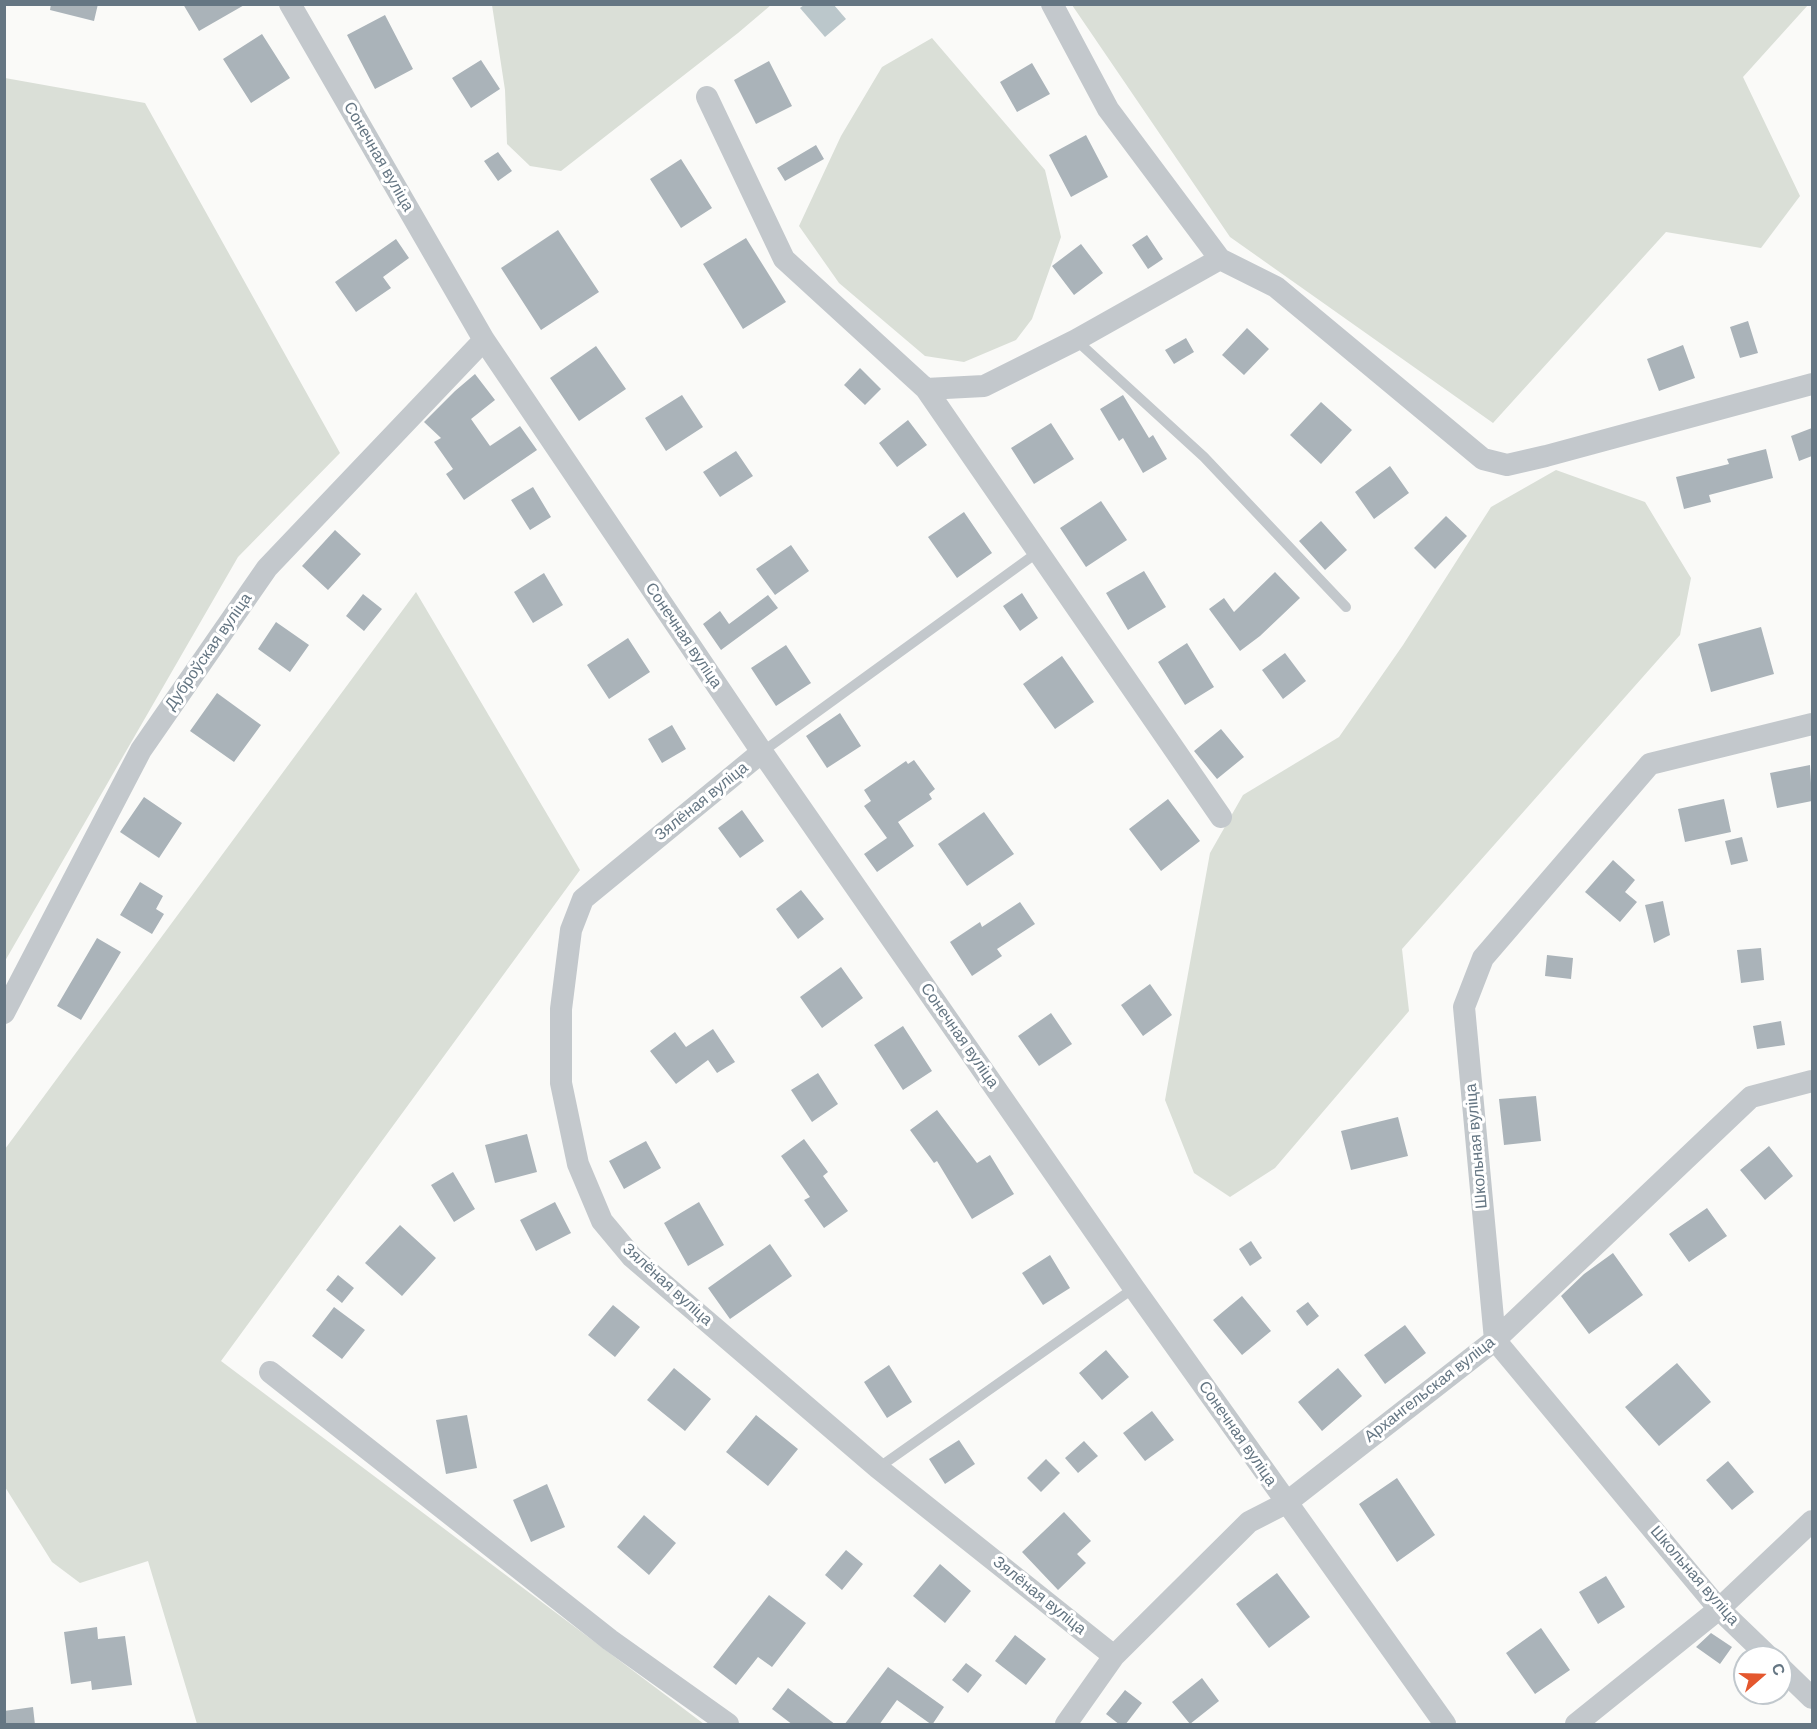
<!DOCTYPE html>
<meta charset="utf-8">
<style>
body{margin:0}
#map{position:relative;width:1817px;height:1729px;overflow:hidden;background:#fafaf8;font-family:"DM Sans",sans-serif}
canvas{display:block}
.frame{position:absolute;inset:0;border:6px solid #657683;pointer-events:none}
.north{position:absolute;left:1733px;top:1645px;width:60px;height:60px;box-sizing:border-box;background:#fff;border:2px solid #c1c8cd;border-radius:50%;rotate:70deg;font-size:16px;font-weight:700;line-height:24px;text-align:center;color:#657683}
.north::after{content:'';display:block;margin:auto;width:21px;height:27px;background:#e4572e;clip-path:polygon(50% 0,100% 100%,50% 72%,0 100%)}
</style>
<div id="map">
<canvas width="1817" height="1729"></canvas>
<div class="frame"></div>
<div class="north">С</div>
</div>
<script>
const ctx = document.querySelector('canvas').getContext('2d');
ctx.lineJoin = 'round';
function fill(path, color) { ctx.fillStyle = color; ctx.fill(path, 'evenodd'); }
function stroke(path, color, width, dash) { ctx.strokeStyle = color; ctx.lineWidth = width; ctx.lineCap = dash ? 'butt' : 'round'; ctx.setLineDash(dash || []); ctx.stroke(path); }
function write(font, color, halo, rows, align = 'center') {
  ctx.font = font + ' "DM Sans",sans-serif'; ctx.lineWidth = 6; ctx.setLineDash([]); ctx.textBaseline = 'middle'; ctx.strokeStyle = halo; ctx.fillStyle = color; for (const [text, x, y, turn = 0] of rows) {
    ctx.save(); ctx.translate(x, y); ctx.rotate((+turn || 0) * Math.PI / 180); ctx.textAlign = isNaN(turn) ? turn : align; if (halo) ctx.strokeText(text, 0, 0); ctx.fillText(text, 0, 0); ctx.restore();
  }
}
const green = new Path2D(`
 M492 5V4L771 5 738 33 561 171 530 166 507 144 505 90Z
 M1072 5H1808L1743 77 1800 196 1761 248 1666 232 1493 423 1230 237Z
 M932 38 1045 170 1061 237 1032 319 1016 340 964 362 925 356 839 283 799 226 841 136 882 67Z
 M5 78 145 103 340 453 238 557 5 961Z
 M1556 470 1645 502 1691 578 1680 635 1402 949 1409 1011 1275 1168 1230 1197 1194 1173 1165 1100 1210 853 1243 795 1339 737 1403 645 1491 507Z
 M416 592 580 870 221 1361 704 1724H197L148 1561 80 1583 52 1562 5 1487V1149Z`);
const water = new Path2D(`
 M804 5H834L846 19 825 37 800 8Z`);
const building = new Path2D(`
 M51 4H98L94 21 50 10Z
 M183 4H246L199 31Z
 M385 15 413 69 375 89 347 35Z
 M262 34 290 78 251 103 223 59Z
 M481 60 500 89 471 108 452 78Z
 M769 61 792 106 756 124 734 80Z
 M1032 63 1050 94 1017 112 1000 82Z
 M1086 135 1108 177 1071 197 1049 155Z
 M816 145 824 159 785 181 777 168Z
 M498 152 512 171 498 181 484 161Z
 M681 159 712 208 681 228 650 179Z
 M558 230 599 292 541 330 501 268Z
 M1147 235 1163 259 1148 269 1132 245Z
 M746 238 786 302 743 329 703 264Z
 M396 239 409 258 383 277 391 288 356 312 335 282Z
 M1081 244 1103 273 1074 295 1052 266Z
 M1748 321 1758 353 1740 358 1730 327Z
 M1247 328 1269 349 1244 375 1222 355Z
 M1186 338 1194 352 1174 364 1165 350Z
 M1683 345 1695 378 1659 391 1647 359Z
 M596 346 626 389 579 421 550 378Z
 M860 368 881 389 865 405 844 385Z
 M475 374 495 400 471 419 490 446 520 426 537 450 464 500 446 474 453 469 434 442 441 438 424 422 455 391Z
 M682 395 703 427 666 451 645 418Z
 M1123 395 1149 438 1153 435 1167 459 1143 473 1123 438 1119 441 1100 409Z
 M1321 402 1352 430 1321 464 1290 435Z
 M908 420 927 445 897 467 879 443Z
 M1051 423 1074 459 1034 484 1011 448Z
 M1812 428V456L1799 461 1791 436Z
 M1766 449 1773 478 1709 495 1711 502 1684 509 1676 477 1729 464 1727 459Z
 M736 451 753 476 720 497 703 472Z
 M1390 466 1409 493 1374 519 1355 492Z
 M533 487 551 517 530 530 511 500Z
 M1101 501 1127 540 1086 567 1060 528Z
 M964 512 992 553 957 578 928 537Z
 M1446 516 1467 536 1435 569 1414 548Z
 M1321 521 1347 550 1325 570 1299 541Z
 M335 530 361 554 328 590 302 566Z
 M791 545 809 571 775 595 756 569Z
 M1144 571 1166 607 1128 630 1106 593Z
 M1275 572 1300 598 1260 636 1240 651 1209 609 1224 598 1234 612Z
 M544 573 563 605 533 623 514 592Z
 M1022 593 1038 618 1020 631 1003 606Z
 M363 594 382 609 364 631 346 616Z
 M768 595 778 608 721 650 703 624 720 611 729 624Z
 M276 622 309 645 290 672 258 649Z
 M1761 627 1774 674 1711 692 1698 644Z
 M628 638 650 672 609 699 587 665Z
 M1187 643 1214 687 1185 705 1158 662Z
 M786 645 811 683 776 706 751 668Z
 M1285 653 1306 681 1283 699 1262 670Z
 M1062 656 1094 702 1055 729 1023 684Z
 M217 693 261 725 234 762 190 731Z
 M840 713 861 746 827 768 806 736Z
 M672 725 686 749 662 763 648 739Z
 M1221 729 1244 757 1217 779 1194 751Z
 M914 760 935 789 929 794 932 799 898 822 914 846 877 872 864 854 887 838 864 806 871 801 864 790 906 761 908 764Z
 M1810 765 1812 801 1777 808 1770 773Z
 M144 797 182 823 159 858 120 832Z
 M1168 799 1200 841 1161 871 1129 829Z
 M1724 799 1731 832 1685 842 1678 809Z
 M742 810 764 841 740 858 718 828Z
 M984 812 1014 854 967 886 938 844Z
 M1742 837 1748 861 1731 865 1725 841Z
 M1613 860 1635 880 1625 892 1637 902 1620 922 1585 892Z
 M140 882 163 896 156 909 164 914 152 934 120 915Z
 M801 890 824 919 798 939 776 909Z
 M1663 901 1670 935 1654 943 1645 905Z
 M1020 902 1035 924 997 949 1002 956 972 976 950 942 980 922 982 927Z
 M97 938 121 952 81 1020 57 1006Z
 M1761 948 1764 980 1741 983 1737 950Z
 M1547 955 1573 958 1571 979 1545 976Z
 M841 967 863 998 822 1028 800 997Z
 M1150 984 1172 1015 1143 1036 1121 1005Z
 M1051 1013 1072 1044 1039 1066 1018 1036Z
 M1781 1021 1785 1045 1757 1049 1753 1026Z
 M903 1026 932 1071 903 1090 874 1045Z
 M713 1029 735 1062 717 1073 708 1060 676 1084 650 1051 675 1032 686 1047Z
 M818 1073 838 1104 812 1122 791 1090Z
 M1536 1096 1541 1141 1504 1145 1499 1099Z
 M937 1110 977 1163 990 1155 1014 1194 972 1219 937 1161 934 1163 910 1130Z
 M1398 1117 1408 1156 1351 1170 1341 1131Z
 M527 1134 537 1172 495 1183 485 1145Z
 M804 1139 828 1172 823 1176 848 1211 824 1228 804 1200 810 1197 781 1156Z
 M646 1141 661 1168 624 1189 609 1161Z
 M1769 1146 1793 1176 1765 1200 1740 1170Z
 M453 1172 475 1209 454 1222 431 1185Z
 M555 1202 571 1233 536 1251 520 1220Z
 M699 1202 724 1245 688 1266 664 1223Z
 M1707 1208 1727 1236 1689 1262 1669 1234Z
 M400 1225 436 1258 402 1296 365 1263Z
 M1251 1241 1262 1258 1250 1266 1239 1249Z
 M770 1244 792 1276 730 1319 708 1288Z
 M1613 1253 1643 1295 1589 1334 1561 1296 1584 1274Z
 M1050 1255 1070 1288 1043 1305 1022 1273Z
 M338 1275 354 1288 342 1303 326 1290Z
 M1242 1296 1271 1331 1242 1355 1213 1320Z
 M1308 1302 1319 1316 1307 1326 1296 1311Z
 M613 1305 640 1327 615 1357 588 1335Z
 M334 1307 365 1330 342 1359 312 1336Z
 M1405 1325 1426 1353 1385 1384 1364 1355Z
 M1106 1350 1129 1377 1102 1400 1079 1373Z
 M1677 1363 1711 1402 1659 1446 1625 1407Z
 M889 1365 912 1402 887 1418 864 1382Z
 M674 1368 711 1399 685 1431 647 1400Z
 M1338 1368 1362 1396 1322 1431 1298 1402Z
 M1152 1411 1174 1440 1145 1461 1123 1433Z
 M467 1415 477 1468 446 1474 436 1420Z
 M756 1415 798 1449 768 1486 726 1452Z
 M959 1440 975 1464 945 1484 929 1459Z
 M1084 1441 1098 1456 1078 1473 1065 1458Z
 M1046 1459 1060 1473 1041 1492 1027 1478Z
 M1728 1461 1754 1492 1732 1510 1706 1480Z
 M1397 1478 1435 1535 1397 1562 1359 1504Z
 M547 1484 565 1527 531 1542 513 1500Z
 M1064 1512 1091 1541 1077 1554 1086 1563 1058 1590 1022 1552Z
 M644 1515 676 1543 649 1575 617 1547Z
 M846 1550 863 1564 842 1590 825 1575Z
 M940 1564 971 1591 945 1623 913 1596Z
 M1277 1573 1310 1617 1269 1648 1236 1604Z
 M1606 1576 1625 1607 1598 1624 1579 1592Z
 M769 1595 806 1623 772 1667 758 1657 736 1685 713 1667Z
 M97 1627 98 1639 125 1636 132 1685 92 1690 91 1681 71 1684 64 1632Z
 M1541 1628 1570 1670 1535 1694 1506 1653Z
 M1711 1633 1732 1647 1720 1664 1696 1647Z
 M1015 1635 1046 1659 1026 1685 995 1661Z
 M966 1663 982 1675 968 1693 952 1680Z
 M888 1667 944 1707 932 1725 897 1700 879 1725H844Z
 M1202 1678 1219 1701 1190 1724 1172 1702Z
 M788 1688 836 1725H793L772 1709Z
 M1125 1690 1142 1703 1125 1725H1120L1106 1714Z
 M33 1707 35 1725H4V1711Z`);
const lane = new Path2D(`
 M1076 340 1204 457 1346 607
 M762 752 1038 552
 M878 1468 1134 1288`);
const street = new Path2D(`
 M290 4 484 340 762 752 1134 1288 1445 1724
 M1052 4 1108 109 1220 259 1276 287 1483 459 1507 465 1546 456 1812 384
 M707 97 784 259 926 389 1221 817
 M926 389 984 386 1076 340 1220 259
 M762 752 583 899 571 930 561 1009V1083L578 1164 602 1221 632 1257 878 1468 1114 1656
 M4 1013 141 750 267 568 484 340
 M270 1372 610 1640 728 1724
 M1769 1657 1719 1609 1495 1340 1464 1007 1483 958 1650 764 1812 724
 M1781 1668 1812 1698
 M1066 1724 1114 1656 1249 1522 1286 1503 1495 1340 1751 1097 1812 1081
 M1576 1724 1719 1609 1812 1521`);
const streetNames = [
 ["Сонечная вуліца",378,157,60],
 ["Сонечная вуліца",683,636,56],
 ["Дуброўская вуліца",209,652,-55],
 ["Зялёная вуліца",702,802,-39],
 ["Сонечная вуліца",959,1036,55],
 ["Школьная вуліца",1477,1146,-95],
 ["Зялёная вуліца",667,1285,42],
 ["Архангельская вуліца",1430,1390,-38],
 ["Сонечная вуліца",1237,1434,55],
 ["Школьная вуліца",1694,1576,49],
 ["Зялёная вуліца",1039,1596,39]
];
fill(green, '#dadfd7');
fill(water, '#bbc7cb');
fill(building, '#aab3b9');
stroke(lane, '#c3c8cc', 10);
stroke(street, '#c3c8cc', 22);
write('16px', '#657683', '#fff', streetNames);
</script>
